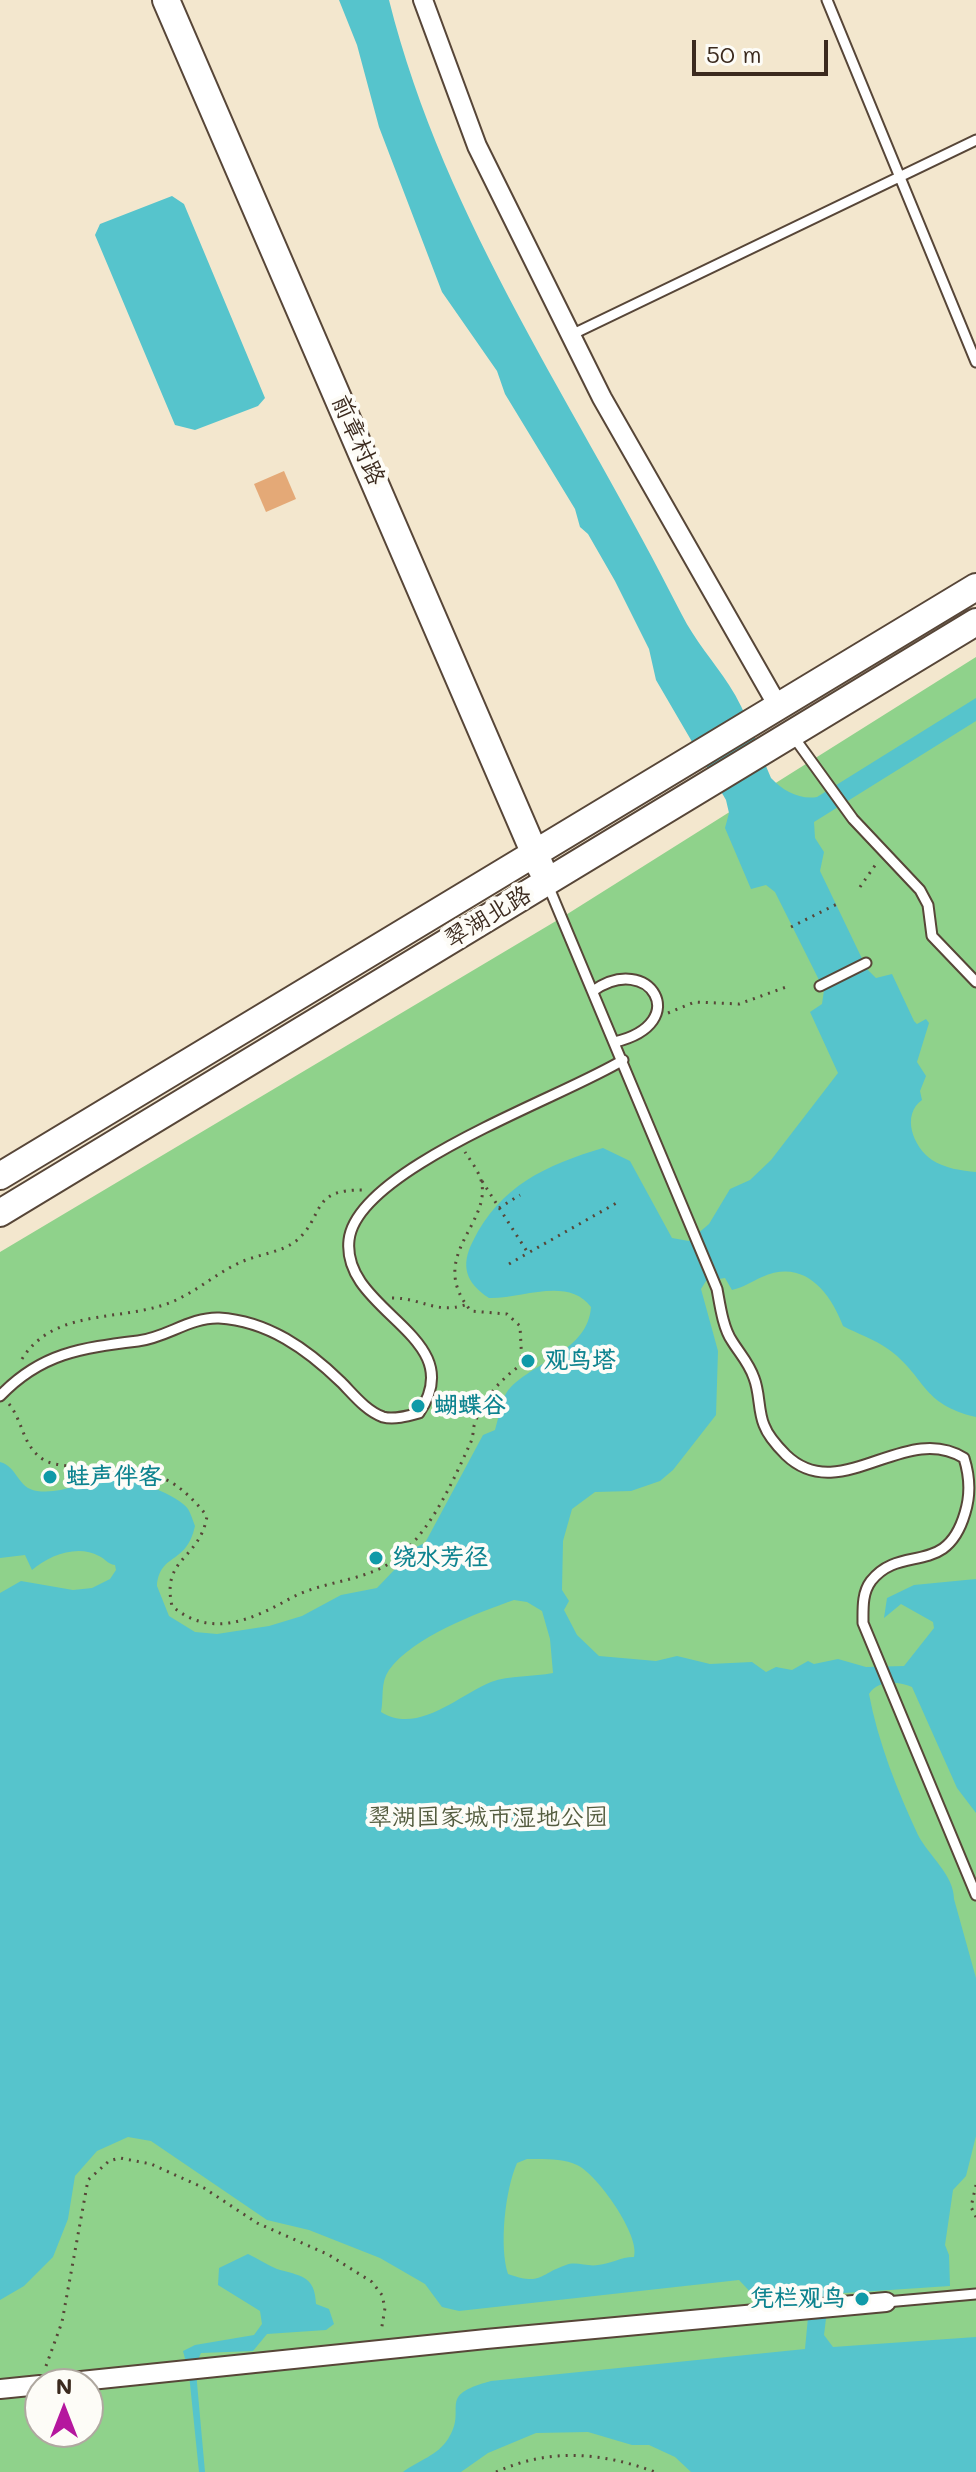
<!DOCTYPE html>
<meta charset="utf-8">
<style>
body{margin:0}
#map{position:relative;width:976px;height:2472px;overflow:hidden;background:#f3e7ce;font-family:Mali,sans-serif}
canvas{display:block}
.north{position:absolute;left:24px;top:2368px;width:80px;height:80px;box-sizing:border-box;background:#fdfcf7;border:2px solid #afa8a0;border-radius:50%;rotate:0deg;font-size:22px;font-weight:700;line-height:32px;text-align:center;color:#3b2a1e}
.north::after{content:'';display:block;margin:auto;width:28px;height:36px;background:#b5179e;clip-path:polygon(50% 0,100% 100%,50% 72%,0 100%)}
.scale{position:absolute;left:692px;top:40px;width:136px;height:36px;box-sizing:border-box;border:4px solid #3b2a1e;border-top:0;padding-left:10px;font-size:24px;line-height:28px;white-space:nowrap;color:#3b2a1e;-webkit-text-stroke:6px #fdfcf7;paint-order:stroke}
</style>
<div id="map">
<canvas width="976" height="2472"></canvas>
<div class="north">N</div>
<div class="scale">50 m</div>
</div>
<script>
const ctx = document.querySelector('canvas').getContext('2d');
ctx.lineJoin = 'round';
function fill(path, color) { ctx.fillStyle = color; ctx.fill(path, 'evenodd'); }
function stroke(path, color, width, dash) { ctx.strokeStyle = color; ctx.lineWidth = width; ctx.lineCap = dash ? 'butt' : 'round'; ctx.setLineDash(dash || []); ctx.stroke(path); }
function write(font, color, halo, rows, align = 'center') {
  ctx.font = font + ' Mali,"LXGW WenKai TC",sans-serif'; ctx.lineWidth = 8; ctx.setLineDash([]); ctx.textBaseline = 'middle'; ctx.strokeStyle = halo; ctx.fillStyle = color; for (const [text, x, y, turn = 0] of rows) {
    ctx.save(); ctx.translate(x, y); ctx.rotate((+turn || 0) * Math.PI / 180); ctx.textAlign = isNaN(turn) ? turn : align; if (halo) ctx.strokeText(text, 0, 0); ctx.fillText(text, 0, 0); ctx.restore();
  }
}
const green = new Path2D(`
 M976 657V2472H0V1252L561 918ZM40 2384H88V2432H40Z`);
const water = new Path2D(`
 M339 0H389C445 224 580 411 682 615 694 639 714 662 729 685 747 712 758 748 771 778 783 791 800 800 817 797L976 698V721L814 822 815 838 824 852 820 871 867 969 876 978 892 974 914 1021 917 1024 926 1019 929 1023 917 1062 926 1076 920 1091 922 1100C901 1115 913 1147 932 1160 944 1168 962 1171 976 1172V1417C920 1404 926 1376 888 1349 874 1339 858 1334 843 1326 830 1291 803 1258 762 1277 751 1282 744 1287 732 1290L725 1278 706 1281 701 1289 718 1351 716 1415 673 1470 660 1481 631 1491 595 1492 572 1509 563 1541 562 1590 569 1601 564 1610 577 1635 599 1656 656 1661 677 1656 710 1664 752 1662 766 1672 776 1667 792 1670 808 1661 814 1664 838 1659 866 1667 904 1666 934 1628 933 1622 901 1604 884 1618 887 1598 914 1585 976 1579V1813L957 1788 912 1687C898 1681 878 1680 869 1694 878 1742 897 1790 918 1835 929 1856 954 1875 954 1899L976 1978V2136L966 2176 953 2190 945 2245 949 2255 950 2286 829 2294 824 2335 833 2347 976 2337V2472H691L675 2457 649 2445H632L588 2432 536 2433 488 2453 461 2472H403C419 2460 437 2456 448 2439 469 2408 434 2396 491 2381L805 2349 810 2296 756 2298 739 2280 459 2311 442 2307 425 2284 380 2258 309 2230 267 2220 151 2141 128 2137 97 2151 75 2176 68 2219 53 2257 24 2286 0 2300V1593L21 1581 73 1590 92 1588 110 1579 116 1570 115 1565C107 1564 106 1559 99 1556 78 1544 49 1555 32 1570L25 1555 0 1558V1462C18 1467 17 1488 37 1491 62 1494 81 1483 103 1477 120 1472 179 1495 188 1509 191 1514 193 1521 195 1526 186 1566 160 1552 157 1586L169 1616 195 1632 217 1634 269 1626 302 1616 341 1595 377 1588 416 1547 425 1543 483 1435 495 1430C499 1418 501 1397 510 1388 536 1361 588 1350 591 1307 568 1276 521 1299 489 1298 466 1283 460 1266 473 1241 500 1186 546 1165 603 1148L630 1161 672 1238 689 1241 709 1224 730 1189 750 1180 771 1160 838 1073 810 1012 822 1004 824 990 775 892 766 885 751 889 725 828 729 813 726 800 656 680 649 649 615 581 588 534 580 527 575 509 505 394 497 371 442 292 379 127 357 45ZM514 1600 527 1602 542 1611 550 1639 553 1673C534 1677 509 1675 491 1682 457 1696 418 1735 381 1712 384 1698 380 1683 389 1670 413 1637 477 1613 514 1600ZM527 2159C542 2159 563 2158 577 2165 597 2174 641 2236 634 2257 620 2257 611 2264 598 2265 587 2267 576 2261 566 2265 539 2274 542 2286 508 2274 499 2247 505 2190 517 2163Z
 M172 196 184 204 265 398 258 406 195 430 175 425 95 235 100 224Z
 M248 2254C257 2258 267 2265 277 2269 300 2276 315 2275 316 2304L329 2309 334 2324 326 2330 267 2334 253 2351 201 2353 196 2364 197 2383 205 2472H199L189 2374 183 2351 195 2345 254 2335 262 2324 260 2311 218 2285 219 2268Z`);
const building = new Path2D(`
 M284 471 296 499 266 512 254 484Z`);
const path = new Path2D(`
 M860 887 876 864
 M791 927 837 904
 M668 1013 695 1002 739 1004 789 986
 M482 1181 528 1253 620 1201
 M499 1208 520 1195
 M509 1264 528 1253
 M392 1298C422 1298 435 1314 465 1305
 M22 1359C57 1303 132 1325 182 1297 202 1287 219 1272 239 1263 258 1254 280 1253 296 1241 325 1217 309 1189 363 1190
 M9 1404C24 1423 22 1446 44 1460 52 1465 65 1465 74 1467 136 1477 160 1457 207 1516 200 1560 161 1557 172 1606 210 1639 252 1620 291 1598 326 1579 373 1582 403 1553 434 1524 453 1481 470 1444 473 1438 473 1432 474 1426 482 1399 500 1380 522 1364L520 1326 507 1314 471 1311C425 1256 493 1224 481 1180 478 1170 470 1160 465 1152
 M976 2185 971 2207 976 2217
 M46 2366 62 2322 88 2180 109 2161 120 2158 151 2164 204 2188 257 2223 329 2255 372 2282 382 2295 385 2308 381 2332
 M496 2472C549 2448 601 2452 655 2472`);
const lane = new Path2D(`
 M827 0 976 362
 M571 335 976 140
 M793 736 853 819 920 890 928 905 932 936 976 982
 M547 883 717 1289C720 1305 723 1328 732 1341 740 1354 749 1363 754 1378 760 1393 758 1411 764 1425 768 1436 778 1447 786 1455 840 1507 905 1421 964 1458 970 1477 971 1494 965 1513 946 1578 901 1543 871 1581 862 1593 863 1608 863 1623L976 1895
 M820 986 866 963
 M593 991C649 951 694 1023 615 1042
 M0 1396C41 1353 81 1348 138 1341 166 1338 190 1317 219 1318 268 1321 307 1349 341 1382 353 1394 366 1411 383 1417 394 1420 408 1416 419 1413 472 1336 341 1312 349 1240 357 1168 566 1096 623 1060
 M886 2302 976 2294`);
const street = new Path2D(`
 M423 0 477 146 602 398 778 706
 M52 2384 486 2339 886 2302
 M0 2389 40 2385`);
const secondary = new Path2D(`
 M166 0 541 868
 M0 1176 976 587
 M0 1213 976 622`);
const markers = [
 [528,1361,8,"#0f9aa8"],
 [418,1406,8,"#0f9aa8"],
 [50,1477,8,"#0f9aa8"],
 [376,1558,8,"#0f9aa8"],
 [862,2299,8,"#0f9aa8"]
];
const streetNames = [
 ["前章村路",358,440,66],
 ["翠湖北路",488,917,-31]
];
const cultureNames = [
 ["观鸟塔",544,1361],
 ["蝴蝶谷",434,1406],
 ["蛙声伴客",66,1477],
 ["绕水芳径",392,1558],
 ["凭栏观鸟",846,2299,"right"]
];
const parkNames = [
 ["翠湖国家城市湿地公园",488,1818]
];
fill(green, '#8fd28b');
fill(water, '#56c4cc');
fill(building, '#e4a977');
stroke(lane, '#574638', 13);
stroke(street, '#574638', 22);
stroke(secondary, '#574638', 30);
stroke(path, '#574638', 3, [2, 6]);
stroke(lane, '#fff', 9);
stroke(street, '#fff', 18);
stroke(secondary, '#fff', 26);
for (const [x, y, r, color] of markers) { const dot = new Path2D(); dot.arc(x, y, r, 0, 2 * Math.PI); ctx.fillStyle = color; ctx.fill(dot); stroke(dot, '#fdfcf7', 3); }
write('24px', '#3b2a1e', '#fdfcf7', streetNames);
write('bold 24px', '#0d838f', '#fdfcf7', cultureNames, 'left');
write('24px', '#545c3f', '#fdfcf7', parkNames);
</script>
